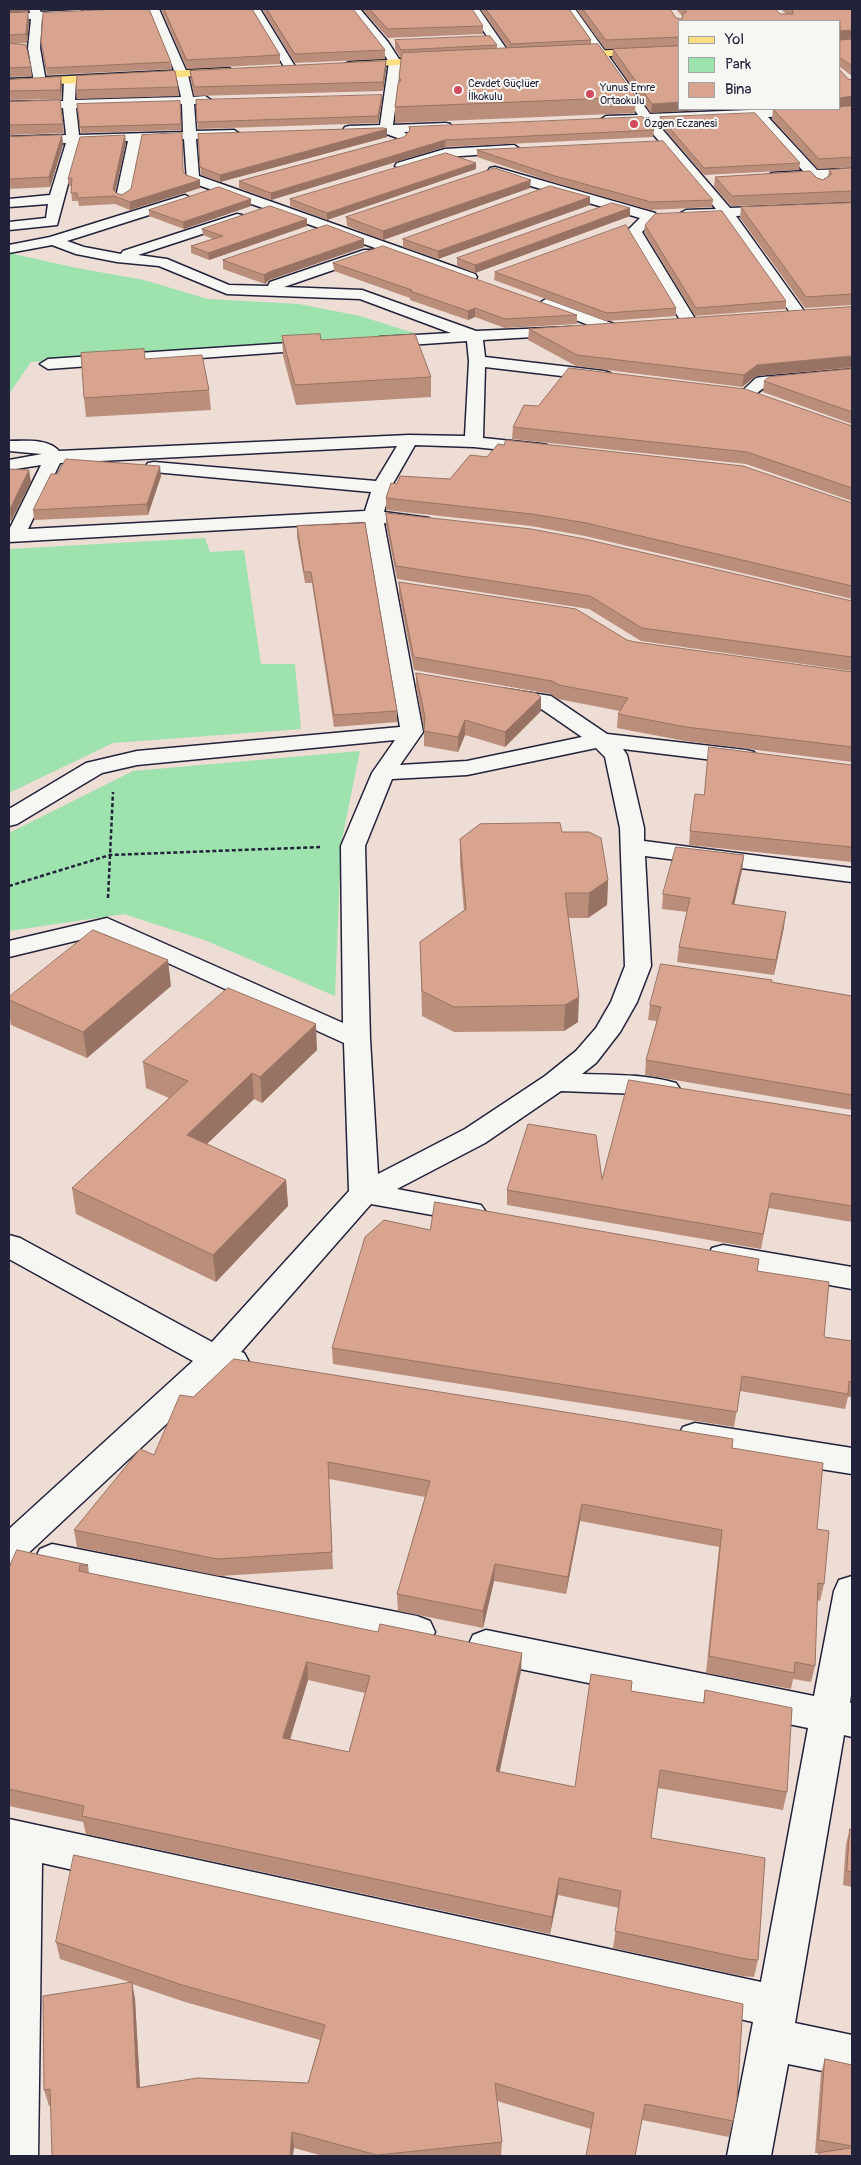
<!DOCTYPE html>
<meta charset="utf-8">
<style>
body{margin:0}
#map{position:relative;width:861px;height:2165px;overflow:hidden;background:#edddd4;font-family:Pangolin,sans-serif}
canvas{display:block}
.frame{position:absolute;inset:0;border:10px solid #22223b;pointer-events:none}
.legend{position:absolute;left:678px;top:20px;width:162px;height:90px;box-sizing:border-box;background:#f6f6f2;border:1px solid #a1a1a9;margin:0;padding:6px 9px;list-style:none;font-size:15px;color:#22223b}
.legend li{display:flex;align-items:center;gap:10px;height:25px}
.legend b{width:25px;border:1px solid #a1a1a9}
</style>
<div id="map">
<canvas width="861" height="2165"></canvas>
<div class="frame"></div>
<ul class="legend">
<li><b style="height:6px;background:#fedf80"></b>Yol</li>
<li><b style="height:14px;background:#9ee2ad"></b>Park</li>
<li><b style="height:14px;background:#d9a48f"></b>Bina</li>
</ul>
</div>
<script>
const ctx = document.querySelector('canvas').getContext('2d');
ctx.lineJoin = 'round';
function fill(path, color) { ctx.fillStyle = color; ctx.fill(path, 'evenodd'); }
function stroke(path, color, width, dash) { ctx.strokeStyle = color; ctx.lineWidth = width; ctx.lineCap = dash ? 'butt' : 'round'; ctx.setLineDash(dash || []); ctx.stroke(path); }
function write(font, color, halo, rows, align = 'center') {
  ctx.font = font + ' Pangolin,sans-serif'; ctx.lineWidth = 4; ctx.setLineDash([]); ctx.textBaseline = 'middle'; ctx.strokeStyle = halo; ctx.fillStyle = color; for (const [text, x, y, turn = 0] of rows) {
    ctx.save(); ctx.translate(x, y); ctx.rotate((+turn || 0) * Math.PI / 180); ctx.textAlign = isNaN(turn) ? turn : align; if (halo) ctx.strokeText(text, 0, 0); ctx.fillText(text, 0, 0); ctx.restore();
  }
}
const green = new Path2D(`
 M9 253 77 268 144 280 208 299 299 304 360 316 417 334 396 338 31 362 9 394Z
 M205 538 210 552 244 550 261 664H295L301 729 113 743 9 793V549Z
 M360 751 341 844 335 996 207 941 124 914 9 931V833L133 771Z`);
const path = new Path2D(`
 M9 886 110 855 320 847
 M108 898 113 792`);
const minor = new Path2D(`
 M29 9H39L41 12 80 10 85 13 80 16 42 18 40 48 46 82 40 86 34 82 28 48 31 19 9 20V14L30 13Z
 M149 9H159L188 75 193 97 205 96 211 100 205 104H194L196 131 234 130 240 134 234 138 196 139 199 176 475 274 477 277 475 280H465L187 181 184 139 141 141 130 197 123 201 116 197 128 141 79 143 57 225 9 230V222L46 218 48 204 9 207V199L50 195 66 143 9 145V137L66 135 63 108 9 110V102L63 101 64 81 70 77 76 81 75 100 181 97 176 75ZM182 104 183 132 79 135 76 108Z
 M250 9H260L296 68 294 70H286Z
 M349 9H360L388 42 401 62 393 125 446 123 450 124 452 127 450 130 404 132 409 136 403 140 384 133H345L343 130 345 127 349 126 380 125 389 62 379 46Z
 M469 9H479L512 57 510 59H502Z
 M565 9H575L650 114 749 110 748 109H840V107L852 106V114L768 117 817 170 852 169V177L824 178 829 184 822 188 817 187 810 179H771L769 176 771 173 803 171 755 118 656 122 730 208 852 203V211L736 216 807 315 804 318H794L722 217H681L679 214 686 210 716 209 643 122 602 123 600 120 606 116 638 115Z
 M514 145 520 149 519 152 446 157 402 170 395 166 397 163 445 149Z
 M495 167 655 213 657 216 642 232 697 322 695 325H683L627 231 640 218 490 174 488 171 490 168Z
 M185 195 192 199 190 202 67 241 84 247 121 254 123 251 237 214 242 215 244 218 242 221 138 255 167 259 229 285 268 286 270 282 364 250H374L376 253 374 256 284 287 362 290 476 331 572 327 574 330 572 333 566 335 483 340 485 357 604 371 610 373 612 376 610 379 604 381 485 367 483 438 541 444 547 445 550 449 547 453 541 454 474 447 415 445 391 487 384 512 429 518 431 522 429 526 422 528 384 523 423 732 400 765 467 761 582 737 537 706 497 700 494 695 497 690 505 689 551 696 607 734 746 750 754 752 757 757 754 762 746 764 623 749 627 755 644 828V841L852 868V882L645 856 651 966 637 1002 620 1032 596 1063 582 1074C614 1075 645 1074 676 1083L680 1089 676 1095 666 1098 639 1094 561 1091 485 1143 397 1189 481 1205 486 1212 481 1219 471 1222 371 1204 241 1352 244 1353 249 1362 244 1371 233 1374 222 1372 21 1560 9 1564V1529L193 1361 9 1259V1235L20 1238 212 1342 349 1191 344 1043 104 934 9 957V941L107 918 343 1023 341 846 372 773 395 740 137 765 102 773 17 824 9 826V809L86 763 137 751 400 727 365 522 9 542V530L41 465 9 470V460L42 454 9 451V441C25 441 48 438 59 451L409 435 465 436 469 361 467 341 380 347 372 342 380 337 451 333 360 299 227 294 159 266 117 262 76 254 52 245 9 253V245L50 237ZM397 446 376 481 154 462 148 463 145 467 148 471 154 472 371 492 365 511 28 529 60 463ZM596 748 605 757 620 828 625 966 611 1002 596 1028 576 1051 545 1076 465 1129 378 1174 370 1039 365 846 392 779 467 775Z
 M546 299 614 324 616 327 614 330H602L541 307 538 304Z
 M319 341 325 343 327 346 325 349 48 369 40 364 48 359Z
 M852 369V379C825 381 795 380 769 386 757 389 755 401 741 398L739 394 756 378 762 377Z
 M723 1245 852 1267V1289L712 1264 708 1256 712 1248Z
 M695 1423 852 1448V1474L695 1449 683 1445 678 1436 683 1427Z
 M52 1544 417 1616 430 1621 435 1632 430 1643 417 1648 52 1574 40 1569 35 1559 40 1549Z
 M852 1576V1687L850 1703H852V1737L844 1735 795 2023 852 2035V2077L788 2064 771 2156H727L753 2022 42 1863 38 2156H9V1819L761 1982 808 1728 486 1662 473 1657 468 1646 473 1635 486 1630 814 1696 834 1591 839 1580Z`);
const major = new Path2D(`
 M680 47V53L566 58 560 55 566 52Z
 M438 57 444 60 442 62 349 68 343 65 349 62Z
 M229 68 235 72 233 74 9 87V79Z`);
const wall = new Path2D(`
 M41 9H101L42 10Z
 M161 9H252L280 55V64L187 69Z
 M262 9H353L385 50V59L295 63Z
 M362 9H472L483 26V34L388 38Z
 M480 9H569L591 40V44L636 97 635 113 395 123V107L399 82 401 58 395 49V40L497 45V49L508 48Z
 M576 9H670L676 18 682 19V16L676 9H775L780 14H786L781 9H852V76L840 67 680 21V46L605 49Z
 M9 13 29 21 27 43 14 44 31 67 32 76 9 77V78Z
 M41 41 171 62 172 69 47 75Z
 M680 46 651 113 612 58 613 49Z
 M386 61V70L383 91 194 96 191 80 190 71Z
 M840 70 848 79 852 80V105L840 107 852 106V202L731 206 714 187 715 177 810 171 817 178 823 180 828 176 829 170 852 168V167L818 169 772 119 773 109H840Z
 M9 80 62 86 61 99 9 100V101Z
 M178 87 179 96 77 99 76 90Z
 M60 100 64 133 9 135V136V102Z
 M196 100 382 102 378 123 198 129Z
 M180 101 181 130 81 133 77 104Z
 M660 117 800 163 799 170 704 175 660 124Z
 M409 127 654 130 653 137 445 147 271 200 239 188V181L404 137 409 132Z
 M387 129V137L220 182 201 175 198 134Z
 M62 135 63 145 50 187 9 189V137Z
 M126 143 115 192 116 193 122 195 183 172 200 188 130 210 115 204 79 206 78 201H72L71 186H69L68 179Z
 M477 150 713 200 712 207 650 210 555 183 477 157Z
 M476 163V169L327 220 290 206V199Z
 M530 188 383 240 347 226 346 217Z
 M590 197V205L438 259 403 247V239Z
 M251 199V206L184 229 149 216V210Z
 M852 203V305L805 308 740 218 741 207Z
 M630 208V216L475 273 457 266V258Z
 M645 225 786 301V309L695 316 644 232Z
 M307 226 209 260 191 253V246L213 239 203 235 202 229Z
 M364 239V247L269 280 265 284 223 269V260Z
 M333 263 577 315V324L505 328 475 317 468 320 410 300V298L334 271Z
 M495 272 676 308V316L606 321 494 280Z
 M852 307V368L756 376 742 387 576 366 528 340 529 329Z
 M282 336 321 340 431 377V397L296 405 283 356Z
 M145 359 209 390 211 410 86 417 84 398Z
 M852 369V424L763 392 764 381Z
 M538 406 852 426V501L746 464 512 439 513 427Z
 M487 457 852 503V599L585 536 531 526 386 510V498L397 484 450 479Z
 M9 469 31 482 11 521H9Z
 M161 476 148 515 34 520 33 510Z
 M386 513 852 601V671L641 641 589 609 397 579 386 525Z
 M297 526 397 711V722L334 727 312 583H305L297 537Z
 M399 582 635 642 852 672V762L685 741 617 728 618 714 620 711 558 699 551 694 414 670 399 595Z
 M416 673 541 711 505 747 465 735 458 752 424 746V729L416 687Z
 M852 765V862L689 845 690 831 704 795Z
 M562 832 608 880 607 905 588 918H569L578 1022 564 1031 454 1032 422 1016 420 942 464 911 460 863V839Z
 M744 855 742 870 734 904 784 927 774 975 677 962 679 947 687 912 662 909 663 894Z
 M771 982 852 996V1110L645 1075 646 1060 657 1021 648 1020 650 1005Z
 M171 986 87 1058 11 1025 9 1012V997Z
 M317 1050 262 1103 254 1099 207 1144 286 1180 288 1206 216 1282 76 1214 72 1188 169 1098 146 1088 143 1062Z
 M852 1116V1222L769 1208 761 1249 507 1205V1190L602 1179Z
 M430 1230 757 1271 824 1337 852 1341V1397H848L845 1409 740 1391 734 1427 333 1364 332 1348Z
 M193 1397 732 1448 817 1529 824 1584 820 1601 817 1600 815 1666 811 1682 793 1679 791 1689 706 1673 719 1547 580 1521 566 1594 494 1581 483 1628 398 1611 397 1594 425 1497 329 1479 333 1569 219 1576 77 1547 74 1530 154 1455Z
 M88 1565 89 1573 521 1671 499 1772 575 1787 631 1691 703 1703 705 1690 787 1792 783 1810 658 1788 651 1838 758 1960 754 1977 742 1976 613 1948 619 1908 558 1895 550 1934 86 1834 83 1822 9 1806V1568ZM308 1680 365 1693 349 1752 290 1739Z
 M850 1829 852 1830V1887L843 1885 846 1844Z
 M56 1942 733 2121 729 2137 642 2120 635 2156H586L591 2129 497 2101 502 2142 501 2156H323L294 2148 49 2106 44 2090 129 1982 60 1959ZM132 1984 185 2002 320 2040 308 2083 140 2088 135 1999Z
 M825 2059 852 2065V2156H818L819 2153H815L821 2073Z`);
const shadedWall = new Path2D(`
 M9 9H28V11L9 13Z
 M28 12 29 21 27 43 26 34Z
 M852 30V39L840 40V31Z
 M386 61V70L383 91V82Z
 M61 77 62 86 61 99 60 90Z
 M382 95V102L378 123V116Z
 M852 96V105L840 107V98Z
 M680 102V109H721L651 113 652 104Z
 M387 129V137L220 182V175Z
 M62 135 63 145 50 187 49 177Z
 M125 135 126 143 114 197 113 189Z
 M445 140V147L271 200V193Z
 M476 163V169L327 220V213Z
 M200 180V188L130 210V202Z
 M531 180 530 188 383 240V231Z
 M590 197V205L438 259V251Z
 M251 199V206L184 229 183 222Z
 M630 208V216L475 273V265Z
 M307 219V226L209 260 208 253Z
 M364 239V247L269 280 265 284 264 275 269 272Z
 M475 308V317L468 320V311Z
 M852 356V367L756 376 742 387 744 375 757 365Z
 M160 466 161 476 148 515 147 504Z
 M29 470 31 482 11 521 10 509Z
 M541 697V711L505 747V732Z
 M465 720V735L458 752V737Z
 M744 855 742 870 731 919 732 904Z
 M608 880 607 905 588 918 589 893Z
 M786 912 784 927 774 975 776 960Z
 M168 960 171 986 87 1058 83 1032Z
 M579 997 578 1022 564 1031 565 1005Z
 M316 1024 317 1050 262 1103 260 1077Z
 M252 1073 254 1099 189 1161 187 1135Z
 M286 1180 288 1206 216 1282 213 1255Z
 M582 1504 580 1521 566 1594 568 1577Z
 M495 1564 494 1581 483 1628V1611Z
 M522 1653 521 1671 496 1789V1771Z
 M307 1662 308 1680 285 1756 283 1738Z
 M559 1878 558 1895 550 1934 552 1917Z
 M132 1982 135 1999 141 2105 137 2088Z
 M292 2132 294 2148 293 2156H290Z`);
const building = new Path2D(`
 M121 9H149L171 62 46 68 41 41 43 13Z
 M164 9H252L280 55 187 60Z
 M267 9H353L385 50 295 54Z
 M370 9H472L483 26 388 29Z
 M486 9H569L591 40 512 44Z
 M583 9H670L676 18 682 19 683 14 687 12 684 9H775L780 14H793V11L791 9H852V30L840 31V21H680V37L606 40Z
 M28 12 26 34 9 35V13Z
 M490 36 497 45 401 50 395 40Z
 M840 36V40L852 39V66L840 58Z
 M9 43 26 45 31 67 9 68Z
 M598 44 636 97 395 107 398 84 401 80 399 77 402 53Z
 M680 46V102L652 104 613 49Z
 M386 61 383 82 194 87 190 71Z
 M840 70 848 79 852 80V96L840 98Z
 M175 71 178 87 76 90 77 76Z
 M61 77 60 90 9 91V80Z
 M382 95 378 116 197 122 196 100Z
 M60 100 63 124 9 125V102Z
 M180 101 181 124 80 127 77 104Z
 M852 106V157L819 159 773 109H840V107Z
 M755 113 800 163 704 168 660 117Z
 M643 117 654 130 445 140 271 193 239 181 404 137 410 130 409 127Z
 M384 128 387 129 220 175 200 167 198 134Z
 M182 133 183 171 186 175 200 180 130 202 114 196 78 198 77 193H71L72 178 68 179 80 137 125 135 113 189 116 193 122 195 131 189 142 135Z
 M62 135 49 177 9 179V137Z
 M663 141 713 200 651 202 555 176 477 150Z
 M446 153 476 163 327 213 290 199Z
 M495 168 531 180 383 231 346 217Z
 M852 168V191L732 196 715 177 810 171 817 178 823 180 832 174 829 170Z
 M550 186 590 197 438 251 403 239Z
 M219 187 251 199 183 222 149 210Z
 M612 203 630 208 475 265 457 258Z
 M852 203V294L806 297 741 207Z
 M270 206 307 219 208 253 191 246 223 236 202 229Z
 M722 211 786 301 696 308 645 225 655 214Z
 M327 225 364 239 269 272 264 275 223 260Z
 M626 225 676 308 607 313 495 272Z
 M383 246 577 315 505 319 475 308 468 311 410 291 412 290 333 263Z
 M852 307V356L757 365 744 375 577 355 529 329Z
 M320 334 321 340 415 334 431 377 295 385 282 336Z
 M144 349 145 359 202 355 209 390 84 398 81 353Z
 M569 368 745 389 852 426V488L747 452 513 427 524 405 538 406Z
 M852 369V412L764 381 769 377Z
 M506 440 743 466 852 503V586L586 523 532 514 386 498 391 483 397 484 400 476 450 479 470 455 487 457 498 444 504 445Z
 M66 459 160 466 147 504 33 510 51 474H57Z
 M9 469 29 470 10 509H9Z
 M386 513 531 529 585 539 852 601V657L642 628 590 596 396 566Z
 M365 523 397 711 334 715 311 572H304L297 526Z
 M399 582 576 609 627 640 635 642 852 672V747L686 727 618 714 628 698 559 685 552 681 414 657Z
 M416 673 536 693 541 697 505 732 465 720 458 737 424 731 425 717Z
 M709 747 852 765V847L690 831 695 794 704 795Z
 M560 823 562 832H589L601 838 608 880 589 893H565L579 997 565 1005 454 1007 422 991 420 942 466 909 460 839 480 824Z
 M676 847 744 855 732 904 786 912 776 960 679 947 690 898 663 894Z
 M93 930 168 960 83 1032 9 1000V997Z
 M661 964 772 980 771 982 852 996V1095L646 1060 661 1007 650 1005Z
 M228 988 316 1024 260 1077 252 1073 187 1135 286 1180 213 1255 72 1188 188 1081 143 1062Z
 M629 1080 852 1116V1206L771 1193 763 1234 507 1190 528 1124 596 1135 602 1179Z
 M435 1202 759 1259 757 1271 829 1282 824 1337 852 1341V1382L849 1381 848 1394 742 1376 737 1412 332 1348 365 1237 384 1220 430 1230Z
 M234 1359 733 1439 732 1448 823 1463 817 1529 829 1531 824 1584 818 1583 815 1666 795 1662 794 1673 709 1656 722 1530 582 1504 568 1577 495 1564 483 1611 397 1594 430 1481 328 1462 332 1552 217 1559 74 1530 140 1449 154 1455 180 1395 193 1397Z
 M17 1550 88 1565H80L79 1571 378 1632 380 1624 522 1653 496 1771 575 1787 591 1674 632 1681 631 1691 704 1703 705 1690 792 1708 787 1792 660 1770 651 1838 765 1858 758 1960 746 1959 615 1931 621 1891 559 1878 552 1917 82 1816 84 1806 9 1789V1568ZM307 1662 370 1676 349 1752 283 1738Z
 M850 1829 852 1830V1872L847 1871Z
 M74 1855 743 2004 737 2099 733 2121 645 2104 635 2156H586L594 2113 495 2083 502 2142 377 2155 292 2132 290 2156H52L50 2089 44 2090 43 1996 132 1982 137 2088 197 2078 308 2083 325 2025 182 1985 56 1942Z
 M825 2059 852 2065V2146L819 2140Z
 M852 2148V2156H818L819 2153Z`);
const markers = [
 [458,90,5,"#d1495b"],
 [590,94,5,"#d1495b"],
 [634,124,5,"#d1495b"]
];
const farPoinames = [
 ["Cevdet Güçlüer",468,84],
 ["İlkokulu",468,97],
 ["Yunus Emre",600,88],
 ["Ortaokulu",600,101],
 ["Özgen Eczanesi",644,124]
];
fill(green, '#9ee2ad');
stroke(minor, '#22223b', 3);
stroke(major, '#22223b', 3);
stroke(path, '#22223b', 2.5, [4, 2.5]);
fill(minor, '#f6f6f2');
fill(major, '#fedf80');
fill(wall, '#bb8d7b');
fill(shadedWall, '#987364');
fill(building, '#d9a48f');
stroke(building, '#987364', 1);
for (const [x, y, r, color] of markers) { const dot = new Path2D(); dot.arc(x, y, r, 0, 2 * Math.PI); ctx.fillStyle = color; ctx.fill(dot); stroke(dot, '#f6f6f2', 2); }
write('11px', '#22223b', '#f6f6f2', farPoinames, 'left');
</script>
